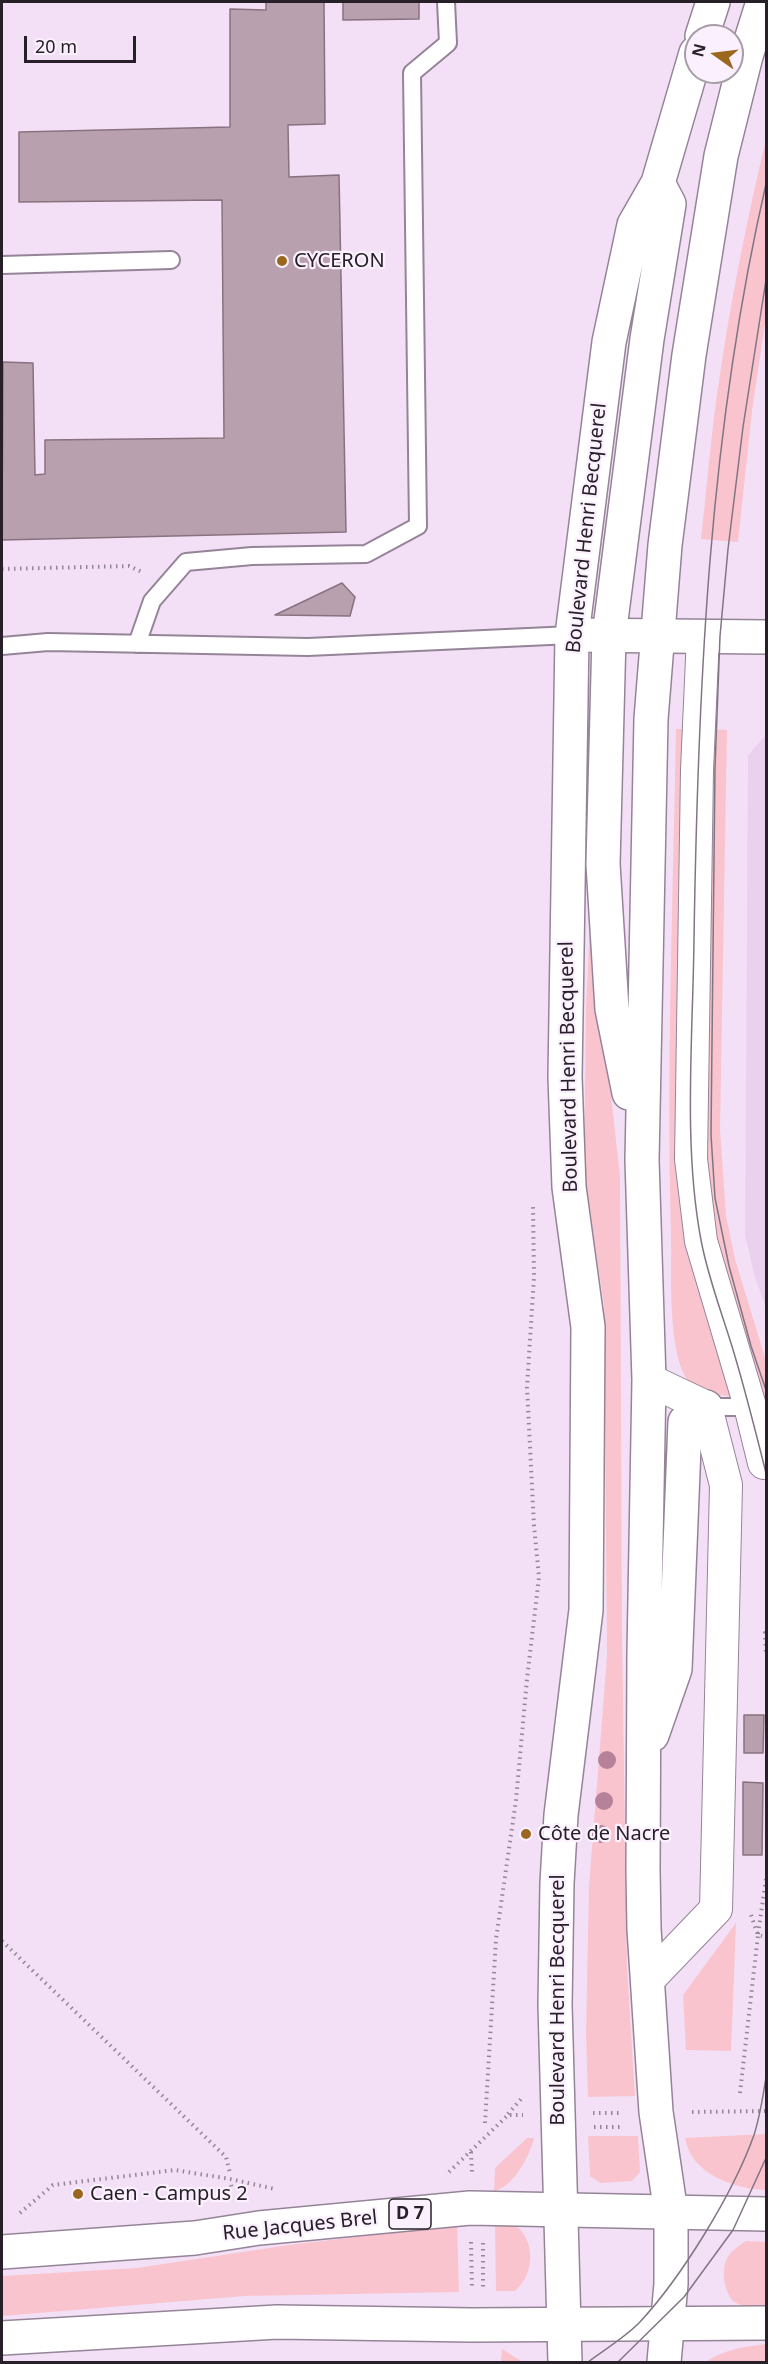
<!DOCTYPE html>
<meta charset="utf-8">
<style>
body{margin:0}
#map{position:relative;width:768px;height:2364px;overflow:hidden;background:#f3e0f6;font-family:"Noto Sans",sans-serif}
canvas{display:block}
.frame{position:absolute;inset:0;border:3px solid #272028;pointer-events:none}
.north{position:absolute;left:684px;top:24px;width:60px;height:60px;box-sizing:border-box;background:#fbf0fe;border:2px solid #a69da8;border-radius:50%;rotate:284deg;font-size:16px;font-weight:700;line-height:24px;text-align:center;color:#272028}
.north::after{content:'';display:block;margin:auto;width:21px;height:27px;background:#9b661e;clip-path:polygon(50% 0,100% 100%,50% 72%,0 100%)}
.scale{position:absolute;left:24px;top:36px;width:112px;height:27px;box-sizing:border-box;border:3px solid #272028;border-top:0;padding-left:8px;font-size:18px;line-height:21px;white-space:nowrap;color:#272028;-webkit-text-stroke:4px #fbf0fe;paint-order:stroke}
</style>
<div id="map">
<canvas width="768" height="2364"></canvas>
<div class="frame"></div>
<div class="north">N</div>
<div class="scale">20 m</div>
</div>
<script>
const ctx = document.querySelector('canvas').getContext('2d');
ctx.lineJoin = 'round';
function fill(path, color) { ctx.fillStyle = color; ctx.fill(path, 'evenodd'); }
function stroke(path, color, width, dash) { ctx.strokeStyle = color; ctx.lineWidth = width; ctx.lineCap = dash ? 'butt' : 'round'; ctx.setLineDash(dash || []); ctx.stroke(path); }
function write(font, color, halo, rows, align = 'center') {
  ctx.font = font + ' "Noto Sans",sans-serif'; ctx.lineWidth = 4.5; ctx.setLineDash([]); ctx.textBaseline = 'middle'; ctx.strokeStyle = halo; ctx.fillStyle = color; for (const [text, x, y, turn = 0] of rows) {
    ctx.save(); ctx.translate(x, y); ctx.rotate((+turn || 0) * Math.PI / 180); ctx.textAlign = isNaN(turn) ? turn : align; if (halo) ctx.strokeText(text, 0, 0); ctx.fillText(text, 0, 0); ctx.restore();
  }
}
const built = new Path2D(`
 M766 735V1308L754 1274 745 1235 748 755Z`);
const green = new Path2D(`
 M766 139V317L752 411 738 542 701 539C707 487 711 433 719 381 731 299 747 219 766 139Z
 M676 729H687L681 1187 735 1397C721 1395 698 1394 689 1382 667 1354 672 1275 671 1239 666 1069 673 899 676 729Z
 M709 729 727 730 720 1129 726 1216 735 1259 766 1361V1399L759 1398 724 1291 704 1159Z
 M599 737 600 997 620 1176 622 1631 627 1967 635 2096 588 2097 586 2035 589 1886 607 1656 604 1305 584 1171 586 1006Z
 M736 1923 731 2051 686 2050 683 1995Z
 M766 2134V2190C734 2189 691 2174 685 2138Z
 M588 2136H638L640 2172 632 2181 600 2183 590 2176Z
 M527 2138H534C530 2155 514 2187 494 2191L495 2168Z
 M512 2223C537 2238 535 2274 515 2291H496L495 2225Z
 M457 2225 459 2292 245 2296 2 2316V2276L137 2268 289 2245Z
 M746 2241 766 2242V2306C757 2306 741 2308 733 2301 728 2296 725 2286 724 2279 723 2258 729 2252 746 2241Z
 M766 2344V2362H706C724 2349 745 2347 766 2344Z
 M502 2349 523 2362H501Z`);
const building = new Path2D(`
 M266 2H324L325 124 288 125 289 177 339 175 346 532 2 540 3 362 33 363 35 475 45 474V440L224 438 222 200 19 202V132L230 127V9L266 10Z
 M343 2H419V19L343 20Z
 M342 583 355 597 350 616 275 615Z
 M744 1715H764L763 1753H744Z
 M743 1782 763 1783 762 1855H743Z`);
const path = new Path2D(`
 M2 569 129 566 142 572
 M766 1633H765L766 1655
 M751 1915 758 1935
 M758 1934 766 1879
 M2 1941 226 2157 230 2173
 M740 2093 758 1935 762 1936
 M692 2112 766 2111
 M593 2113H622
 M508 2114 521 2099
 M485 2123 496 1939 516 1800 527 1679 539 1577 534 1526 527 1387 534 1277 533 1206
 M594 2127H622
 M471 2152 472 2172
 M449 2172 508 2115H523
 M231 2185 232 2190
 M20 2213 53 2185 175 2170 230 2179 275 2189
 M471 2242 472 2289
 M483 2243V2290`);
const service = new Path2D(`
 M2 265 171 260
 M137 644 152 601 186 562 252 556 366 554 418 526 412 73 448 43 446 2
 M2 646 48 642 308 647 572 635
 M706 1407H756`);
const minor = new Path2D(`
 M703 636 697 770 691 1159 701 1241 750 1406 764 1463
 M648 1980 716 1909 726 1485 706 1407 649 1380`);
const tertiary = new Path2D(`
 M572 635 766 637`);
const secondary = new Path2D(`
 M702 36 713 2
 M629 1093 612 1009 603 864 609 636 647 339 669 204 658 183
 M652 1735 675 1669 685 1422 706 1407
 M565 2362 555 2005 557 1883 561 1815 586 1610 588 1327 569 1187 565 1077 572 635 609 342 634 225 658 183 696 53
 M664 2362 671 2284V2213L656 2112 644 1929 643 1870 644 1653 649 1380 642 1160 651 719 665 545 689 355 721 156 746 56 763 2`);
const primary = new Path2D(`
 M2 2252 195 2238 259 2228 470 2208 766 2214
 M2 2338 277 2322 472 2325 766 2323`);
const tram = new Path2D(`
 M766 184C709 432 698 685 694 939 693 1036 683 1145 701 1240 708 1278 723 1316 734 1353 746 1393 756 1433 766 1473
 M766 280 743 427 728 549 720 636 715 768 711 1135 715 1198 729 1266 751 1346 766 1390
 M588 2362C604 2350 624 2338 639 2323 681 2278 733 2194 754 2135 760 2116 763 2097 766 2077
 M618 2362 684 2297 733 2230 766 2158`);
const trees = [
 [607,1760],
 [604,1801],
 [601,1834]
];
const markers = [
 [282,261,6,"#9b661e"],
 [526,1834,6,"#9b661e"],
 [78,2194,6,"#9b661e"]
];
const shields = [
 [410,2214,42]
];
const shieldNames = [
 ["D 7",410,2214]
];
const poiNames = [
 ["CYCERON",294,261],
 ["Côte de Nacre",538,1834],
 ["Caen - Campus 2",90,2194]
];
const streetNames = [
 ["Boulevard Henri Becquerel",587,528,-84],
 ["Boulevard Henri Becquerel",569,1067,-91],
 ["Boulevard Henri Becquerel",558,2000,-90],
 ["Rue Jacques Brel",300,2226,-6]
];
fill(built, '#ead2ee');
fill(green, '#fac4cf');
fill(building, '#b9a0ae');
stroke(building, '#89717f', 1.5);
stroke(service, '#958498', 20);
stroke(minor, '#958498', 34);
stroke(tertiary, '#958498', 36);
stroke(secondary, '#958498', 36);
stroke(primary, '#958498', 36);
stroke(path, '#938695', 4, [1.5, 4.5]);
stroke(service, '#fff', 16);
stroke(minor, '#fff', 32);
stroke(tertiary, '#fff', 33);
stroke(secondary, '#fff', 33);
stroke(primary, '#fff', 33);
stroke(tram, '#817583', 1.5);
ctx.fillStyle = '#b68299';
for (const [x, y] of trees) { ctx.beginPath(); ctx.arc(x, y, 9, 0, 2 * Math.PI); ctx.fill(); }
for (const [x, y, r, color] of markers) { const dot = new Path2D(); dot.arc(x, y, r, 0, 2 * Math.PI); ctx.fillStyle = color; ctx.fill(dot); stroke(dot, '#fbf0fe', 2); }
for (const [x, y, w] of shields) { const box = new Path2D(); box.roundRect(x - w / 2, y - 15, w, 30, 4.5); ctx.fillStyle = '#fbf0fe'; ctx.fill(box); stroke(box, '#272028', 1.5); }
write('bold 18px', '#272028', null, shieldNames);
write('20px', '#272028', '#fbf0fe', poiNames, 'left');
write('20px', '#272028', '#fbf0fe', streetNames);
</script>
